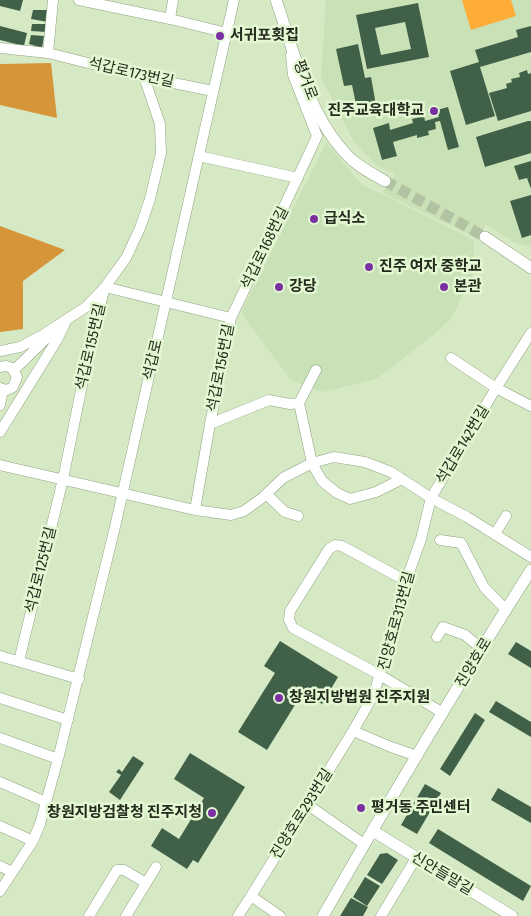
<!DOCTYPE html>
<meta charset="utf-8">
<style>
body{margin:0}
canvas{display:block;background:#d5e9c5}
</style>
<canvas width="531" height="916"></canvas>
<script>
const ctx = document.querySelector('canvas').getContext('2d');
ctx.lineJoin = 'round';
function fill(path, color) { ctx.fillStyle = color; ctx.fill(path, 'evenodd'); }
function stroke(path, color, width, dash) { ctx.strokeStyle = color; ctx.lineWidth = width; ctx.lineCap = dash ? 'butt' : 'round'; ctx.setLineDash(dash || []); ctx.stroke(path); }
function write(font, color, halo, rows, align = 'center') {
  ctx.font = font + ' "Fira Sans Condensed","Noto Sans KR",sans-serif'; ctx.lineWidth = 5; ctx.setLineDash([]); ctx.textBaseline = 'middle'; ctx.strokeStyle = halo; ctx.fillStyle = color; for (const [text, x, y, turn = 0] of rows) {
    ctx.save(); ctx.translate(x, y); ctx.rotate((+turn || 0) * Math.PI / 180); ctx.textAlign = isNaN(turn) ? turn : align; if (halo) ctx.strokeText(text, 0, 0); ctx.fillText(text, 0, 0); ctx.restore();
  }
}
const built = new Path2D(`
 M326 0H531V247L515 243 486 224 478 238 382 193 395 174 378 166 355 144 321 77Z
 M326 143 361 184 474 240V259L473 274 452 317 436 333 376 379 322 392 291 380 241 313Z`);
const green = new Path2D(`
 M462 0H511L516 16 471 30Z`);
const forest = new Path2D(`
 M51 63 57 118 0 105V64Z
 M0 226 65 250 23 281V329L0 332Z`);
const building = new Path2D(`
 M0 0H23L20 11 0 6Z
 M418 3 429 57 367 69 356 15ZM405 22 411 49 381 55 375 28Z
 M33 10H49L48 22 31 19Z
 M32 24H48L46 32 31 31Z
 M0 26 27 33 24 46 0 40Z
 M531 26V52L480 67 495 116 466 125 450 71 479 62 475 50 518 37 516 30Z
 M31 35 44 36 42 48 29 44Z
 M358 44 365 78 371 77 376 105 357 109 352 85 344 86 336 49Z
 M527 70 528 74 531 73V111L498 121 489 93 507 88 506 84 512 82 511 79 520 77 519 73Z
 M448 107 459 147 448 150 440 121 435 122 436 129 428 131 429 135 417 138V135L393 142 397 156 382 160 373 128 389 123 390 130 413 123 412 119 424 116 425 121 439 117 437 110Z
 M528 121H531V153L485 167 476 137Z
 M531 161V189L527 178 519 180 514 166Z
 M531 195V235L522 238 510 201Z
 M280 641 338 677 322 704 303 692 267 750 238 732 275 673 264 666Z
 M516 642 531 651V668L508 654Z
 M496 701 531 722V737L489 712Z
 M475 713 485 720 450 776 440 769Z
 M190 753 245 787 198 863 193 860 187 869 151 846 162 828 179 839 204 798 174 779Z
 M133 756 144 763 120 800 109 792 121 775 116 772 119 769 122 772Z
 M425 784 441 793 417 834 401 825Z
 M498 788 531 807V823L491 800Z
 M438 829 531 886 523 901 429 843Z
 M387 853 398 860 382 884 367 875 380 854Z
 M365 877 380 886 367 906 353 897Z
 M351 898 368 907 363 916H340Z`);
const tertiaryTunnel = new Path2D(`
 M385 181 485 237`);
const minor = new Path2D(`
 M79 0 170 19 227 33
 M170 19 173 0
 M0 48 48 53 144 77 213 91
 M48 53 53 0
 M199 156 298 178
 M231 318C260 257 289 197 317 136L293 75 291 55
 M0 351 20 347 41 336 86 307 105 287 126 258 140 228 150 199 161 153 160 124 144 77
 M451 358 496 388 531 406
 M0 367 6 366 12 368 17 377 13 387 7 390 0 388
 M14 370 50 335
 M316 370 299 403 312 463 322 481 337 493 350 499 376 492 402 479
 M0 405 3 389
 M210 424 269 400 290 404 299 403
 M0 432 57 340 66 321
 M0 465 195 510 231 515 244 511 262 498 283 478 312 463 334 457 365 462 391 472 431 498 467 517 531 557
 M266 494 285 512 298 516
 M495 534 506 516
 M440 540 461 543 484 587 506 610
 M406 581 342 546 335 545 329 549 290 611 289 620 293 628 380 675 443 713
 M437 637 443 627 465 635 482 649
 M0 656 79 679
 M19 661 63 479 92 336 105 287 231 318 210 424 195 510
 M0 698 68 720
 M353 731 391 747 417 756
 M0 738 58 759
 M0 782 46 802
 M308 805 364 844
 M0 826 33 841
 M0 866 12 872
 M0 891 33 841 40 824 58 759 115 527 234 0
 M251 896 353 731 374 694 406 581 421 539 431 498 496 388 531 333
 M89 916 117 870H124L146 883
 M126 916 156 867
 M238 916 251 896 280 916
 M381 916 416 858`);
const tertiary = new Path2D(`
 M276 0C294 52 308 114 347 155 357 166 371 173 385 181
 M485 237 531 268
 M373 831 512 916
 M323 916C390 799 459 683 531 570`);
const markers = [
 [220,36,5,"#7a2fa2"],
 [434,111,5,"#7a2fa2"],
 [314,219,5,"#7a2fa2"],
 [369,267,5,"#7a2fa2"],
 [279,287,5,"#7a2fa2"],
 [444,287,5,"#7a2fa2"],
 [279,698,5,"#7a2fa2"],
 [361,808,5,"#7a2fa2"],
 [212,813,5,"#7a2fa2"]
];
const poiNames = [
 ["서귀포횟집",230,36],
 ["진주교육대학교",424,111,"right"],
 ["급식소",324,219],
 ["진주 여자 중학교",379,267],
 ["강당",289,287],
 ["본관",454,287],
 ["창원지방법원 진주지원",289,698],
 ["평거동 주민센터",371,808],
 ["창원지방검찰청 진주지청",202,813,"right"]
];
const streetNames = [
 ["석갑로173번길",131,73,13],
 ["평거로",305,80,69],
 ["석갑로168번길",265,248,-64],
 ["석갑로155번길",91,347,-77],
 ["석갑로",153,360,-77],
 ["석갑로156번길",221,368,-79],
 ["석갑로142번길",463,445,-59],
 ["석갑로125번길",41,570,-76],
 ["진양호로313번길",397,621,-75],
 ["진양호로",474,663,-59],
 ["진양호로293번길",302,814,-58],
 ["신안들말길",442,874,31]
];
fill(built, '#c9e1b6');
fill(green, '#fead39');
fill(forest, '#d7953a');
fill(building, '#416048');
stroke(tertiaryTunnel, '#b2c3a3', 11, [11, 5.5]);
stroke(minor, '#91a482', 11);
stroke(tertiary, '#91a482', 12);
stroke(minor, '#fff', 10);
stroke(tertiary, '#fff', 11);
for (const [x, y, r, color] of markers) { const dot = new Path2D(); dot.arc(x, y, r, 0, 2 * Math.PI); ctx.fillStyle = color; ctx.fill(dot); stroke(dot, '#e2f7d2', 2); }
write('bold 15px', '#242b1d', '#e2f7d2', poiNames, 'left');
write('15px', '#242b1d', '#e2f7d2', streetNames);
</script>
